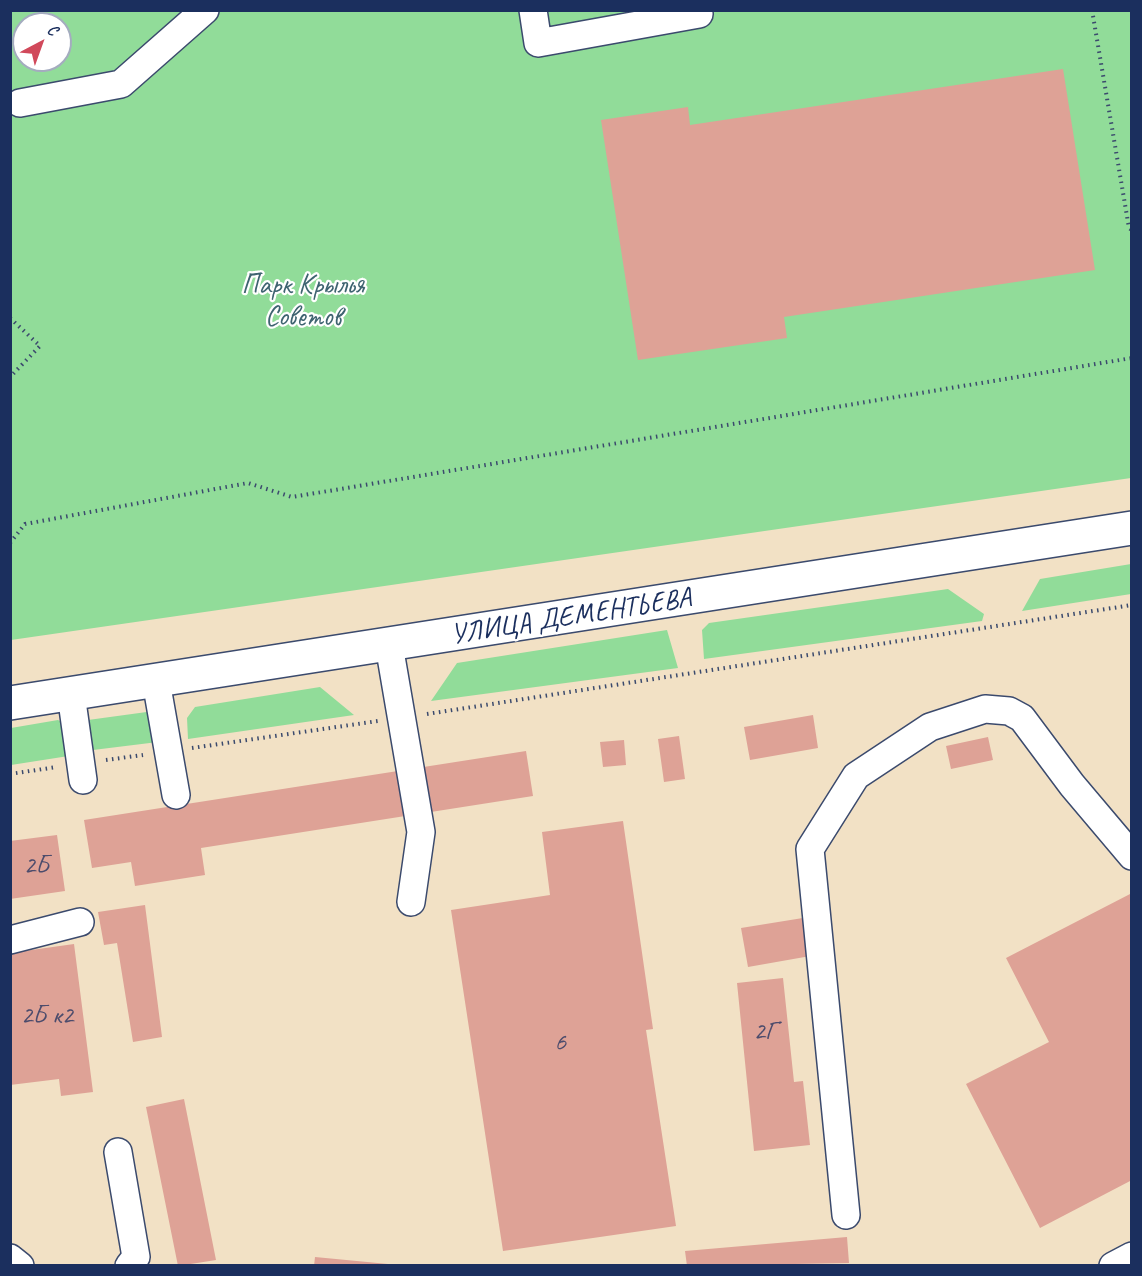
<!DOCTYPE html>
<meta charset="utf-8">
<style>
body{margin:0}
#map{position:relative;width:1142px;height:1276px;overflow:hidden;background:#f2e1c5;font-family:Caveat,sans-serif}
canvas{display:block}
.frame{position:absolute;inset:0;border:12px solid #1b2f5e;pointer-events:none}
.north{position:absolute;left:12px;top:12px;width:60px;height:60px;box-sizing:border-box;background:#fff;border:2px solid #a4acbf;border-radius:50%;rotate:41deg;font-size:16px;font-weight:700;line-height:24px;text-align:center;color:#1b2f5e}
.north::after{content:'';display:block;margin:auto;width:21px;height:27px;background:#d1495b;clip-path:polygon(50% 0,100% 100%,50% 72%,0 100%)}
</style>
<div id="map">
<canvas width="1142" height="1276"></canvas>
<div class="frame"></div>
<div class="north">С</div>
</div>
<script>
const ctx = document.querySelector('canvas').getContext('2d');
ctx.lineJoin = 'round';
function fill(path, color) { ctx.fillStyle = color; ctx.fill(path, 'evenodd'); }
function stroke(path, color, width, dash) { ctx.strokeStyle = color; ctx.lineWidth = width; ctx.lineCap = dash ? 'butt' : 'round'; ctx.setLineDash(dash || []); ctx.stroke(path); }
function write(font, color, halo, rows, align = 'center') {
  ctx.font = font + ' Caveat,sans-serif'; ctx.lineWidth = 4.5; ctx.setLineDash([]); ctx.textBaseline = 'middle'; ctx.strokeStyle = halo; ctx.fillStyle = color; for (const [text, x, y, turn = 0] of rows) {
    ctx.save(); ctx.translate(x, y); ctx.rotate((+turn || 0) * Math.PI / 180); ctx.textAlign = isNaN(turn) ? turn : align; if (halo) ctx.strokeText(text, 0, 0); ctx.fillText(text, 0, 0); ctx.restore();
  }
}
const green = new Path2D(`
 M10 11H1131V478L11 640ZM24 24H60V60H24Z
 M1131 564V594L1022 611 1040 579Z
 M948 589 984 614 982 621 704 659 702 630 709 623Z
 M667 630 678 668 431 701 457 663Z
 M320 687 354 715 188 739 187 718 195 707Z
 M154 711 166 741 93 750 88 720Z
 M58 720 69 726 75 755 11 765V728Z`);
const building = new Path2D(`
 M1063 69 1095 270 784 317 787 338 638 360 601 120 688 107 690 125Z
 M813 715 818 748 750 760 744 727Z
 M679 736 685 779 664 782 658 739Z
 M988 737 993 760 951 769 946 746Z
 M624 740 626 765 603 767 600 742Z
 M526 751 533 796 201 848 205 875 135 886 131 862 92 868 84 820Z
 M623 821 653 1029 646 1030 676 1226 503 1251 451 910 550 895 542 832Z
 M57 835 65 891 10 899V841Z
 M1132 893V1180L1040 1228 966 1084 1049 1042 1006 958Z
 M145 905 162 1037 133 1042 117 943 104 945 98 912Z
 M809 917 816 955 748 967 741 928Z
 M74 944 93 1092 61 1096 59 1079 10 1085V953Z
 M783 978 794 1082 803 1081 810 1145 754 1151 737 983Z
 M184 1099 216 1260 178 1266 146 1107Z
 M847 1237 849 1263 687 1266 685 1251Z
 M315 1257 388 1264 387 1266H314Z`);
const path = new Path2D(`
 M1092 10 1129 228 1132 230
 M10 318 40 346 10 377
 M10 543 25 524 248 483 292 497 1132 358
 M427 714 1132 605
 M192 748 378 721
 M106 760 143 755
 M10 774 57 767`);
const minor = new Path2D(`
 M533 10 538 43 699 14
 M20 103 121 84 205 10
 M389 645 421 832 411 902
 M156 681 176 795
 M71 694 83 780
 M10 940 80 922
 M118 1152 136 1257 129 1266
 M846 1215 810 849 856 776 930 727 985 709 1009 711 1022 718 1072 785 1132 856
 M10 1258 20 1266
 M1113 1266 1132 1256`);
const major = new Path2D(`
 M10 703 1132 528`);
const numberNames = [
 ["2Б",36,866],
 ["2Б к2",47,1016],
 ["2Г",765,1032],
 ["6",560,1043]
];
const parkNames = [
 ["Парк Крылья",303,286],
 ["Советов",303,318]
];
const streetNames = [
 ["УЛИЦА ДЕМЕНТЬЕВА",571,617,-9]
];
fill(green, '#91dc99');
fill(building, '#dea296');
stroke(minor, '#3b4a6d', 30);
stroke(major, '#3b4a6d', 36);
stroke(path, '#3b4a6d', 4, [1.5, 4.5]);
stroke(minor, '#fff', 27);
stroke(major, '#fff', 33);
write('26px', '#4c4c6c', null, numberNames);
write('28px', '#3e6370', '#fff', parkNames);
write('28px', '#1b2f5e', '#fff', streetNames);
</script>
